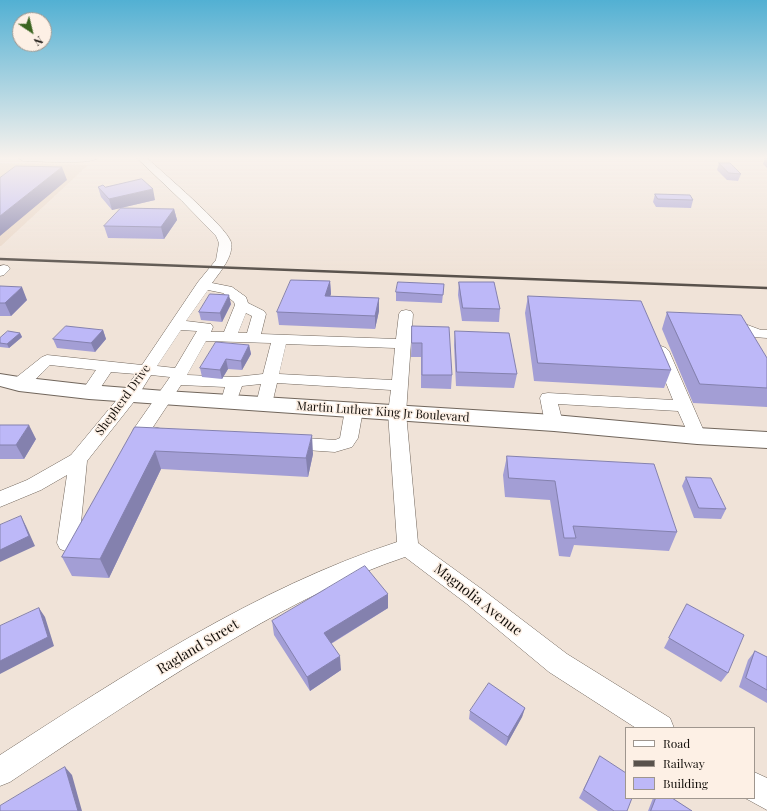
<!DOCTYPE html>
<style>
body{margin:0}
#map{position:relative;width:767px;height:811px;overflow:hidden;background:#f0e3d8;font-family:"Playfair Display",serif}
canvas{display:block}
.legend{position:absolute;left:625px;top:727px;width:130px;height:72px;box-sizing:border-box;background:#fdf0e5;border:1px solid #9f968e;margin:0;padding:5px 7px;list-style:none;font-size:12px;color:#130f0b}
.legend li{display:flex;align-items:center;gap:8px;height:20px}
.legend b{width:20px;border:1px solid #9f968e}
.north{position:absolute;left:12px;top:12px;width:40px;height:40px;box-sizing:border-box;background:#fdf0e5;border:1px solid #9f968e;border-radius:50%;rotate:145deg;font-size:11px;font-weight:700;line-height:16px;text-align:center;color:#130f0b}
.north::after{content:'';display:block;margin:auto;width:14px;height:18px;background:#3c6521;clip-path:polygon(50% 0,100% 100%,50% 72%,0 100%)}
</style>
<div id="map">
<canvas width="767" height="811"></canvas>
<ul class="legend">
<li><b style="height:5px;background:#fff"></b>Road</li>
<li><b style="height:5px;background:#59524c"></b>Railway</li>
<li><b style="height:11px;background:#bdb8f8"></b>Building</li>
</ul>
<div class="north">N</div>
</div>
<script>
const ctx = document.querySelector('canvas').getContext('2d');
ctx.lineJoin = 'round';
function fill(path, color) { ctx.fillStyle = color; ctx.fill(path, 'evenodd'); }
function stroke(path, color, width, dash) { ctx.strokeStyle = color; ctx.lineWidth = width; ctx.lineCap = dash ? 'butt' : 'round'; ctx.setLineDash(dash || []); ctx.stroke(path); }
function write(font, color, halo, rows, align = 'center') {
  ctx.font = font + ' "Playfair Display",serif'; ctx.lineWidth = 3; ctx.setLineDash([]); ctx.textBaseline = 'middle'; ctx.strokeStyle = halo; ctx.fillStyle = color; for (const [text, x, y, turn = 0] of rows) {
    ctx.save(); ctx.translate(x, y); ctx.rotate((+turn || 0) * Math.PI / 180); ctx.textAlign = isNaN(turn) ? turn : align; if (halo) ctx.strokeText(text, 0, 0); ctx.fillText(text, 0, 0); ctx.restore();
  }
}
const built = new Path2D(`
 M0 163 88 165 1 246H0Z`);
const minor = new Path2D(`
 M19 158H98C91 165 36 161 23 161Z
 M137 158H147C162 172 226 226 231 242 234 256 220 272 212 283L232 287 246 297 248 303 264 311 266 314 261 334 396 339 399 314 401 311 406 310 411 311 413 314 406 413 418 543 483 590 567 654 670 718 674 728H636L549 672 467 604 405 557C348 576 294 604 242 634 162 680 86 731 10 782L0 786V755C124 675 256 588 397 542L388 413 391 390 277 383 272 404 270 408 264 409 258 408 256 404 261 384 242 386 235 405 229 406 223 405 221 401 225 387 181 385 153 427 167 430 170 434 167 438 161 440 139 437 133 430 170 377 151 375 136 399 87 461 79 543 76 549 68 552 60 549 57 543 67 475 41 490 0 507V491L27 480 71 455 124 391 136 374 111 372 95 396 89 397 83 396 81 392 96 370 50 365C40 374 28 391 13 388L11 384 13 380 42 357 47 355 142 365 198 282 216 260 219 243 216 236 182 201ZM208 290 223 293 234 302 235 305 224 332H211L213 327 211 324 186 321ZM246 313 252 316 247 333H238ZM181 330 197 331 175 368 157 366ZM206 341 271 343 263 374 235 377 187 375ZM286 344 395 348 392 380 279 374Z
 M4 265 8 266 10 269 4 275 0 276V266Z
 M729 318 761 330H767V338L754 337 724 325 722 322 724 319Z
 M661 346 666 348 669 351 706 436 703 440 697 442 691 440 678 411 558 404 563 423 560 427 554 429 548 427 545 423 540 398 542 394 548 393 673 400 653 351 656 348Z
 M354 404 360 406 363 410 358 438 352 447 335 452 291 449 285 447 282 443 285 439 291 437 335 440 340 438 345 410 348 406Z
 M754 772 767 778V810L745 798H754Z`);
const major = new Path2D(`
 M0 374 19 377 89 385 165 391 554 415 697 428 767 432V448L697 444 554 431 89 399 19 391 0 386Z`);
const rail = new Path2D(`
 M0 259 767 288`);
const wall = new Path2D(`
 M765 158H767V168L763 164Z
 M719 163 741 174 738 181 727 180 717 170Z
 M98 187H105L155 200 112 210 101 197Z
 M655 194 693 200 691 208 656 207 653 202Z
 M174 209 177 220 164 239 108 238 104 226Z
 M330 281 331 294 330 296 379 298V311L375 329 279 325 277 312Z
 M459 282 500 309 499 322 462 321 458 295Z
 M444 284 442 303 396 301V292Z
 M0 286 27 300 11 316H0Z
 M528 296 671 370 664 388 534 381 525 313Z
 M231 304 222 322 201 320 199 312Z
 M667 312 767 358V407L693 403 662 329Z
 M412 326 452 375 451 389 421 388V357H411Z
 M103 330 106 339 95 352 57 348 53 339Z
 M455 331 517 374 514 388 456 386 454 345Z
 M20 333 22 337 9 348 0 347V338Z
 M249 345 251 354 242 370 228 369 222 379 202 377 200 368Z
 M0 425 36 439 24 459H0Z
 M135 427 313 454 308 477 161 469 109 578 72 576 62 557Z
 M507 456 677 532 669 551 574 545 570 557 559 556 550 500 505 497 503 475Z
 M686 477 726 509 721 519 694 518 682 486Z
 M388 594V608L331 644 341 670 310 691 274 635 272 621Z
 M687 604 728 673 721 682 664 648Z
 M755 651 767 657V703L739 687 748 660Z
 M525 708 522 717 506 746 469 719 470 711Z
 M600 756 627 811H598L579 798Z
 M653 798H672L692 811H648Z`);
const shadedWall = new Path2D(`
 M62 167 67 180 0 236V216Z
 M153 189 155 200 112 210 109 199Z
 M174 209 177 220 164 239 161 227Z
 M330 281 331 294 326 308 325 296Z
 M22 287 27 300 11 316 5 303Z
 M229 295 231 304 222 322 220 313Z
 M379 298V311L375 329V316Z
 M103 330 106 339 95 352 91 343Z
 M20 333 22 337 9 348 7 344Z
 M249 345 251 354 242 370 241 361Z
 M226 359 228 369 222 379 220 370Z
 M29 425 36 439 24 459 16 445Z
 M312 435 313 454 308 477 306 458Z
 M155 451 161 469 109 578 100 559Z
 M21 516 26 526 35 546 0 562V550Z
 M388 594V608L325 647 324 633Z
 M39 608 45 617 54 646 0 674V661Z
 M340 656 341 670 310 691 307 677Z
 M525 708 522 717 506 746 508 737Z
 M65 767 72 775 82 811H77Z`);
const building = new Path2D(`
 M719 163H730L741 174 729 173Z
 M16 166 62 167 0 216V178Z
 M142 179 153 189 109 199 98 187 103 185 105 187Z
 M655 194 690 195 693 200 658 199Z
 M121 208 174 209 161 227 104 226Z
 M291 280 330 281 325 296 379 298 375 316 277 312Z
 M398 282 444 284 443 295 396 292Z
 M459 282H494L500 309 463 308Z
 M0 286 22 287 5 303H0Z
 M210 294 229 295 220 313 199 312Z
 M528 296 641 301 671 370 538 363Z
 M667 312 741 315 767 358V388L700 384Z
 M66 326 103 330 91 343 53 339Z
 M412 326 449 327 452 375H422V343H412Z
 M8 331 20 333 7 344 0 343V338Z
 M455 331 509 333 517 374 457 372Z
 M216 342 249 345 241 361 226 359 220 370 200 368Z
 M0 425H29L16 445H0Z
 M135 427 312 435 306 458 155 451 100 559 62 557Z
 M507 456 654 464 677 532 573 526 576 538H564L555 481 509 478Z
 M686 477 711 478 726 509 699 508Z
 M21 516 29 536 0 550V525Z
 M365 566 388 594 324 633 340 656 307 677 272 621Z
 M687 604 744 635 728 673 669 638Z
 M39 608 48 637 0 661V626Z
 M755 651 767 657V690L746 678Z
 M489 683 525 708 508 737 470 711Z
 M600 756 626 773V798H632L627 811H614L584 790Z
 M65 767 78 811H0V806Z
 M656 798H672L692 811H651Z`);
const streetNames = [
 ["Shepherd Drive",123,400,-54],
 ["Martin Luther King Jr Boulevard",383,412,4]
];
const nearStreetnames = [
 ["Magnolia Avenue",478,600,38],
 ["Ragland Street",198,647,-31]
];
fill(built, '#e9d6c6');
stroke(minor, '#71665c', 1);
stroke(major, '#71665c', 2);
fill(minor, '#fff');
fill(major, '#fff');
stroke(rail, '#59524c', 2.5);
fill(wall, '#a39ed5');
fill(shadedWall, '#8481ae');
fill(building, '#bdb8f8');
stroke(building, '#8481ae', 1);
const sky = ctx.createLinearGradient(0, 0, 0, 272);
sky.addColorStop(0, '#52b0d3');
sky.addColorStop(0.58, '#f8f2ed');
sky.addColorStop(1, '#f8f2ed00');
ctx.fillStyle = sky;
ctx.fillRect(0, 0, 767, 272);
write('12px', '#130f0b', '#fdf0e5', streetNames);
write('14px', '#130f0b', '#fdf0e5', nearStreetnames);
</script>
